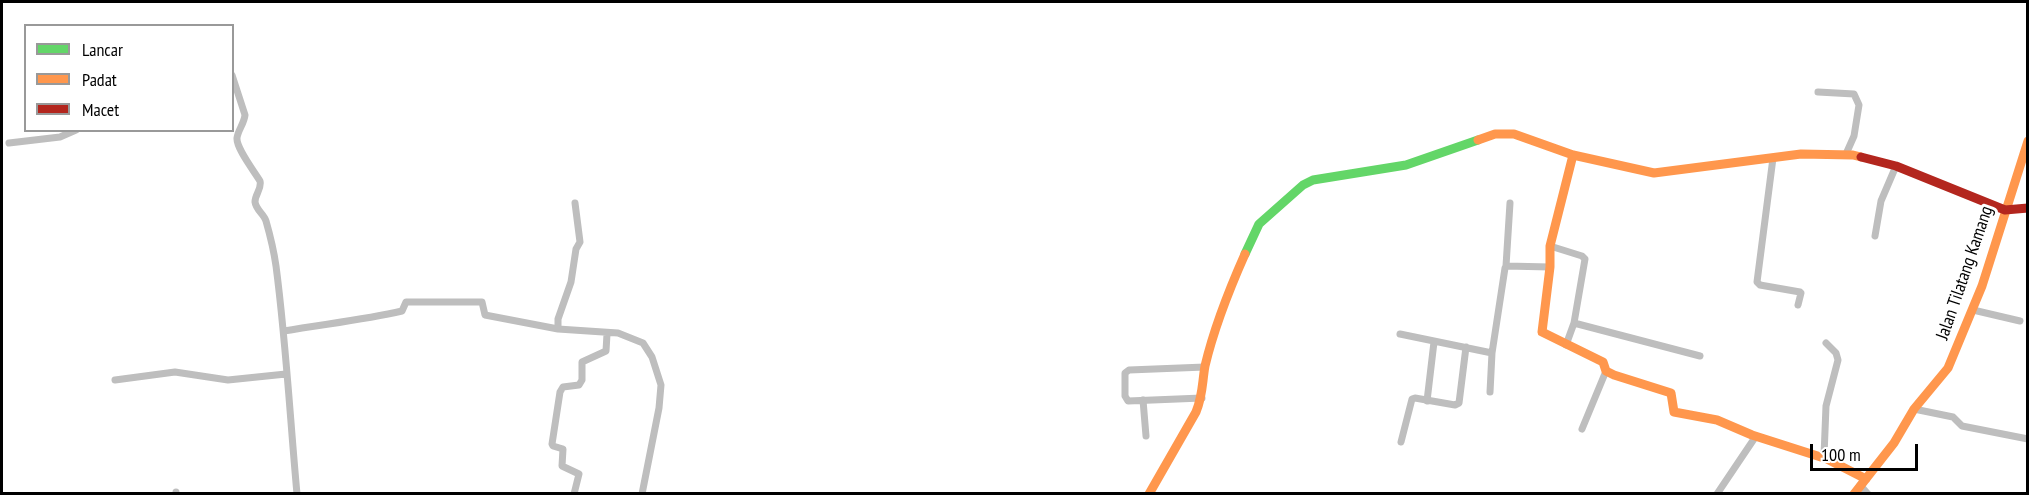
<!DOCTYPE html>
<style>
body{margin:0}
#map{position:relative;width:2029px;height:495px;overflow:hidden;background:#fff;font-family:"PT Sans Narrow",sans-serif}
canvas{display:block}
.frame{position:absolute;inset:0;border:3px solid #000;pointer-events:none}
.legend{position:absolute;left:24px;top:24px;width:210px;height:108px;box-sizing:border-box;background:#fff;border:2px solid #999;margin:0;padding:8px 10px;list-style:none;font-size:18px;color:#000}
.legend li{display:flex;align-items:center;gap:12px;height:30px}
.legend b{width:30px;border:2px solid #999}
.scale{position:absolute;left:1810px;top:444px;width:108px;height:27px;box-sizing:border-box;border:3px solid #000;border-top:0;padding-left:8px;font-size:18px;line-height:21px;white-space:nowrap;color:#000;-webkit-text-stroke:4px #fff;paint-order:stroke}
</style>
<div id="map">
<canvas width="2029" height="495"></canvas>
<div class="frame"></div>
<ul class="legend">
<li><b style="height:8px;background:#63d668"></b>Lancar</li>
<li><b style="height:8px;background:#ff974d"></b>Padat</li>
<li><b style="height:8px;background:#b3261e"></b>Macet</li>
</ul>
<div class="scale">100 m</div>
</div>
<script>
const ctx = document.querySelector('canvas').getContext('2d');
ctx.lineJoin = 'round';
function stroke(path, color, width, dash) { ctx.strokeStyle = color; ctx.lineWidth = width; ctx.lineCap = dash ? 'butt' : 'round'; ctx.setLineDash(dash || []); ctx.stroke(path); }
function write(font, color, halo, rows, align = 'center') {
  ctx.font = font + ' "PT Sans Narrow",sans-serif'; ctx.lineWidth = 6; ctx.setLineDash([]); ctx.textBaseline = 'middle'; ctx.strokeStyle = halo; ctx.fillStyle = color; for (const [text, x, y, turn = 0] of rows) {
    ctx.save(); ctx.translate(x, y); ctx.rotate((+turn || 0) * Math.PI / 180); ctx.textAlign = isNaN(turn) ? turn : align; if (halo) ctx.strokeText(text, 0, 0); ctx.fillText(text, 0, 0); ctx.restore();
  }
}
const street = new Path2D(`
 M232 75 245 115C244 124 238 130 237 138 236 148 254 171 260 181 262 189 255 194 255 202 256 210 264 214 266 221 270 235 274 252 276 266 286 342 290 418 297 494
 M1818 92 1854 94 1859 105 1854 136 1846 154
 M9 143 60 137 76 130
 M1773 158 1757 282 1760 285 1800 292 1801 293 1798 305
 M575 203 580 242 576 249 571 282 558 319V329L618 333 643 343 652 357 661 385 659 408 642 494
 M1875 236 1881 201 1896 166
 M1550 246 1582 256 1585 259 1574 323 1566 345
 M1506 266 1510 203
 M1973 310 2020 321
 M1574 323 1700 356
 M284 331C324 324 363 320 402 311L406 302H482L485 315 558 329
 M1400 334 1492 353
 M115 380 175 372 228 380 286 374
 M1490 392 1492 353 1505 268 1506 266 1550 267
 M1202 398 1128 401 1125 396V373L1129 370 1205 367
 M1143 400 1146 436
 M1427 401 1434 342
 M1914 409 1953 417 1962 426 2028 439
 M1582 429 1606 371
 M1401 442 1412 399 1415 398 1455 405 1459 403 1466 347
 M1824 456 1826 406 1838 360 1836 353 1826 343
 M1860 485 1868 494
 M176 494V492
 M574 494 579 474 562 466 563 449 553 446 552 444 560 392 563 387 579 385 582 380V362L606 351 607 334
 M1717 494 1756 436`);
const fast = new Path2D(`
 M1245 254 1259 224 1303 185 1313 180 1406 165 1478 140`);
const slow = new Path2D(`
 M1478 140 1495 134H1514L1573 155 1654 173 1801 154 1853 155 1861 157
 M1573 155 1550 246V267L1542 332 1603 362 1606 371 1614 375 1671 393 1674 412 1717 420 1752 435 1827 459 1866 479
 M1149 494 1196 412C1203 395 1202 383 1205 366 1214 328 1229 290 1245 254
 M1854 494 1894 443 1914 409 1948 368 1982 286 2028 141`);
const jam = new Path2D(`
 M1861 157 1896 166 2005 210 2028 208`);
const streetNames = [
 ["Jalan Tilatang Kamang",1965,273,-71]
];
stroke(street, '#bebebe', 7);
stroke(fast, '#63d668', 9);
stroke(slow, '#ff974d', 9);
stroke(jam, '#b3261e', 9);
write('18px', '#000', '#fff', streetNames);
</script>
